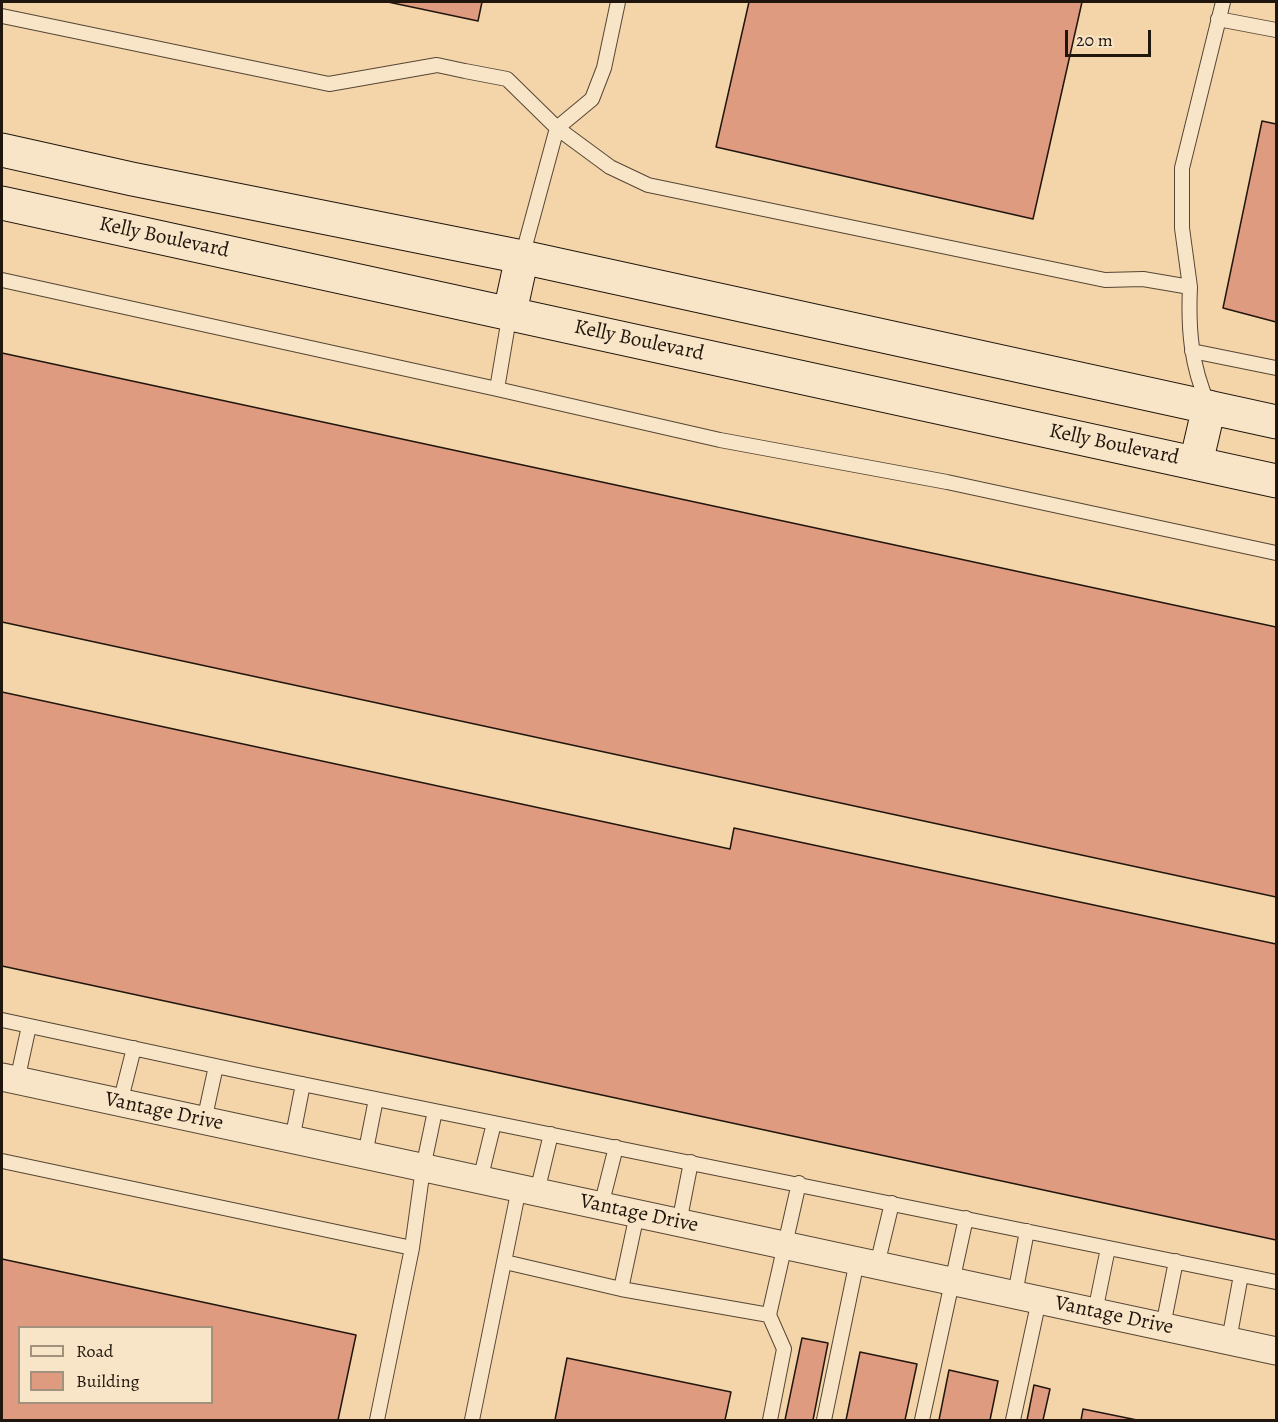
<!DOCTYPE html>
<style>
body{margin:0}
#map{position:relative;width:1278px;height:1422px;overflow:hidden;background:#f4d5a9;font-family:Alegreya,serif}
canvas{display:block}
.frame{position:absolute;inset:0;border:3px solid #21160d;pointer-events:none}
.legend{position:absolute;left:18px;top:1326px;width:195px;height:78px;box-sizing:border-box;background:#f8e4c7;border:2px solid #a2927d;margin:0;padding:8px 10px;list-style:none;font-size:18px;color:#21160d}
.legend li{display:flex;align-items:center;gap:12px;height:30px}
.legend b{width:30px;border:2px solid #a2927d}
.scale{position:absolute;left:1065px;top:30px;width:86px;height:27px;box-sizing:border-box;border:3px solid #21160d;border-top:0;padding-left:8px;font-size:18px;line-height:21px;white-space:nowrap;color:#21160d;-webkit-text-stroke:4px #f8e4c7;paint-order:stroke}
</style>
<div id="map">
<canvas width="1278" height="1422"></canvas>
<div class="frame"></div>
<ul class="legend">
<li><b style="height:8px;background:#f8e4c7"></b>Road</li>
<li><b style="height:16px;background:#df9b80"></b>Building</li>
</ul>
<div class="scale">20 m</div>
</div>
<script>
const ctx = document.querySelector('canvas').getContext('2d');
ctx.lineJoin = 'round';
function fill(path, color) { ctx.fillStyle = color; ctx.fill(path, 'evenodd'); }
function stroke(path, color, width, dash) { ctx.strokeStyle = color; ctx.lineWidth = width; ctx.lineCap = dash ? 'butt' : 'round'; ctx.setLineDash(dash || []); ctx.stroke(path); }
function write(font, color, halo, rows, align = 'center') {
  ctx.font = font + ' Alegreya,serif'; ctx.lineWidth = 6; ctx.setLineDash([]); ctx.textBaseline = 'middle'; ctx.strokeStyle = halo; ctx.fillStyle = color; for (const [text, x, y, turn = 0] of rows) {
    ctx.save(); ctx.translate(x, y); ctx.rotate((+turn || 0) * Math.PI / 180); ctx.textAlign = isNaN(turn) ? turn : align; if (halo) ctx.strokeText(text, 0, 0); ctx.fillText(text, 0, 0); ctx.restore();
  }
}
const building = new Path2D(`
 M388 2H482L478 21Z
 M749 2H1082L1033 219 716 147Z
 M1262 121 1276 124V322L1223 308Z
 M2 353 1276 627V897L2 622Z
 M2 692 730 849 734 828 1276 944V1240L2 966Z
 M2 1259 356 1335 338 1420H2ZM20 1328H212V1402H20Z
 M802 1338 828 1343 813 1420H785Z
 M860 1352 917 1364 905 1420H846Z
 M567 1358 731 1392 725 1420H555Z
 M949 1370 998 1381 990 1420H939Z
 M1034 1385 1050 1389 1043 1420H1027Z
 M1083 1409 1137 1420H1081Z`);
const lane = new Path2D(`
 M618 2 604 68 592 99 557 128 610 167 648 185 1105 280 1143 279 1190 287C1188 329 1191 365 1208 404
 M2 16 329 84 437 65 465 71 507 79 557 128 522 257
 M1218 19 1276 30
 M2 280 497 389
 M1190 287 1182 228V168L1223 2
 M510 312 497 389 720 440 947 482 1276 553
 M1192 351 1276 368
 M2 1020 253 1074 1276 1282
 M17 1081 29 1026
 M120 1103 134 1048
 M204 1121 216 1066
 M292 1140 303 1084
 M365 1155 376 1099
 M2 1161 412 1248
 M480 1180 494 1123
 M537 1192 551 1134
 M601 1206 616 1147
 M679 1223 691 1162
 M505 1262 621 1289 769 1315
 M877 1265 892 1203
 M621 1289 637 1214
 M1015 1294 1027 1231
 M1095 1312 1108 1248
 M1163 1326 1176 1261
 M1229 1340 1241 1275
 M377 1420 412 1248 423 1168 435 1111
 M472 1420 519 1188
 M770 1420 784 1349 769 1315 799 1183
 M824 1420 857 1261
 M922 1420 966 1218
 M1013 1420 1039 1300`);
const street = new Path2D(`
 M2 1077 1276 1351`);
const secondary = new Path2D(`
 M2 150 132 179 522 257 1276 422
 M2 203 1276 481
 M510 312 522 257
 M1196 463 1209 407`);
const streetNames = [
 ["Kelly Boulevard",164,238,12],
 ["Kelly Boulevard",639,341,12],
 ["Kelly Boulevard",1114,445,12],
 ["Vantage Drive",164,1112,12],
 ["Vantage Drive",639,1214,12],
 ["Vantage Drive",1114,1316,12]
];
fill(building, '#df9b80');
stroke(building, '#21160d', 1.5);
stroke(lane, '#564634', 16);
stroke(street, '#564634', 29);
stroke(secondary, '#21160d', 35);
stroke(lane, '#f8e4c7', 14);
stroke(street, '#f8e4c7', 27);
stroke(secondary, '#f8e4c7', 33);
write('21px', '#21160d', '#f8e4c7', streetNames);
</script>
